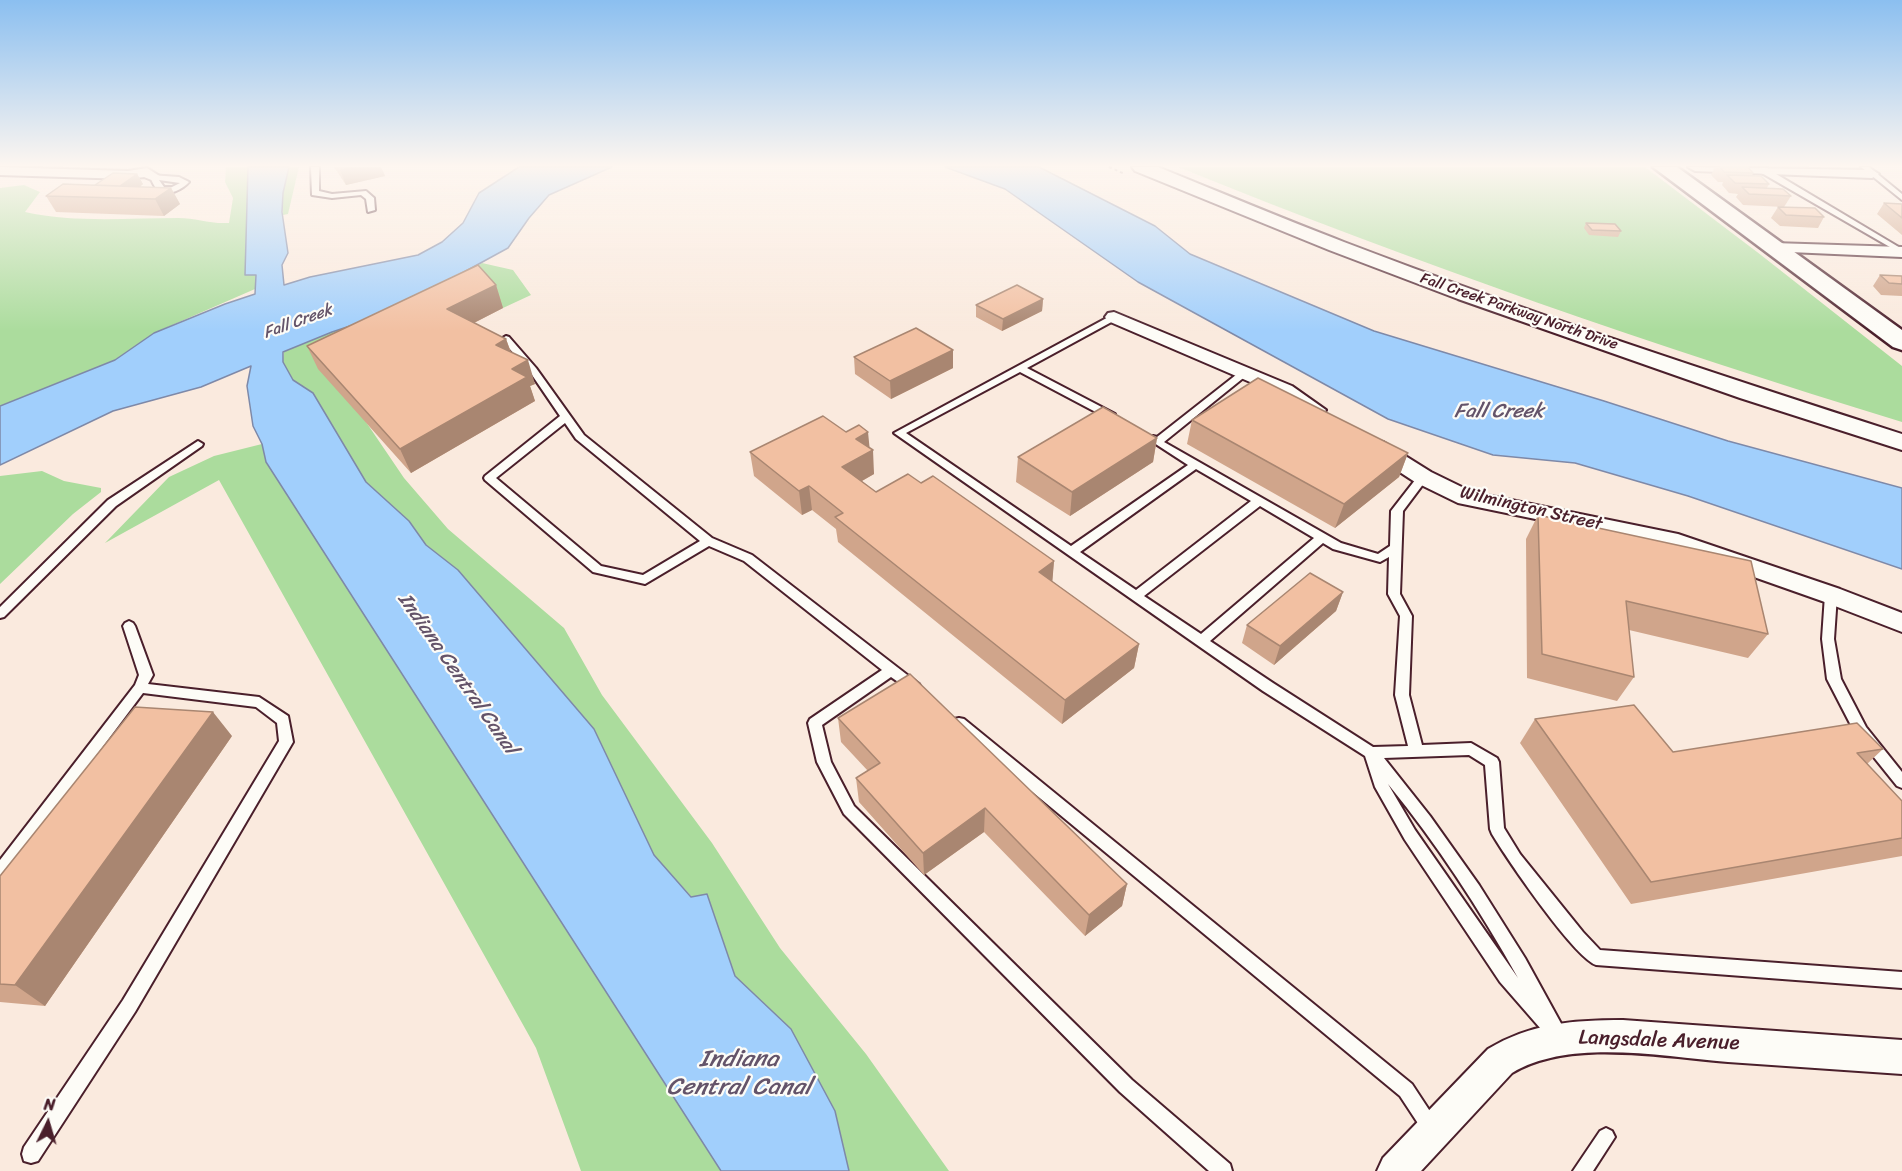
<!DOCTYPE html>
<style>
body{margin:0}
#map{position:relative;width:1902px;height:1171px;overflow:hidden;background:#faeade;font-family:Sriracha,sans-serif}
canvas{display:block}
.north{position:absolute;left:18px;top:1093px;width:60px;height:60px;-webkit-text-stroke:4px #fdfcf7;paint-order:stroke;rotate:5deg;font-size:16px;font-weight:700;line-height:24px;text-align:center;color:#4a1f2b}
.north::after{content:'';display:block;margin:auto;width:21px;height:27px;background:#4a1f2b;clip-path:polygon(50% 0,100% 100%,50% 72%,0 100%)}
</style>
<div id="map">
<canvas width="1902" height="1171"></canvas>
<div class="north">N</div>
</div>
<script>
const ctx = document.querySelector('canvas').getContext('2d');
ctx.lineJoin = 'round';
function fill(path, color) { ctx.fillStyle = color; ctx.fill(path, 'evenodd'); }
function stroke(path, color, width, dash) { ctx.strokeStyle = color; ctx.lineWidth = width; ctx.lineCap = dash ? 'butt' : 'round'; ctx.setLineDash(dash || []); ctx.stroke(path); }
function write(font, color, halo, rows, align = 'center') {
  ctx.font = font + ' Sriracha,sans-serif'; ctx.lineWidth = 4.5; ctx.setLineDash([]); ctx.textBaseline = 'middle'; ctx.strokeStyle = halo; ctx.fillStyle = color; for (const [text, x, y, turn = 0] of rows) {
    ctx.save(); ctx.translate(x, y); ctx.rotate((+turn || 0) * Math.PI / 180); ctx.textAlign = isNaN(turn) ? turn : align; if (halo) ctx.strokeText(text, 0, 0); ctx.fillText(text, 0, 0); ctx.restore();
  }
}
const green = new Path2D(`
 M226 167H248L246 275H256L255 289 154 333 115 360 0 406V188L24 185 40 192 25 212C74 223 127 218 178 218 196 218 209 224 229 223L233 198 225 182Z
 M289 167H299L288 214 283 215V192Z
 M1178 167H1645L1761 255 1902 366V422C1657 347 1415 263 1178 167Z
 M482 263 513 270 531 295 503 308 486 288 366 422 404 478 448 529 564 628 602 695 712 843 780 948 866 1054 949 1171H849L791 1029 735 976 707 894 692 897 654 856 594 729 458 570 426 545 409 521 366 482 313 393 293 380 283 362 284 352 453 278Z
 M262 444 266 462 721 1171H581L536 1048 219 480 105 543 169 477 214 456Z
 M42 471 64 481 101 488V492L73 514 0 584V476Z`);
const water = new Path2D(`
 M248 167H289L283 193 282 212 288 253 282 265 284 285 310 277 418 255 442 242 463 223 479 193 519 167H612L549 195 529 218 508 248 453 278 419 303 332 332 283 352V362L293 380 313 393 366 482 409 521 426 545 458 570 594 729 654 855 691 897 707 894 735 976 791 1029 835 1111 849 1171H721L266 462 262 444 253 426 247 386 251 366 201 387 113 411 0 465V406L115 360 154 333 225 304 255 294 256 275H245Z
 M945 167H1039L1155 226 1190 254 1374 331 1604 401 1728 441 1902 488V569L1688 496 1575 463 1493 455 1388 419 1138 282 1005 189Z`);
const path = new Path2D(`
 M1109 167 1125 174`);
const service = new Path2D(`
 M311 167H319V191L332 194 366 191 374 198 375 210 368 212 366 199 361 195 332 198 312 195Z
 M1861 167H1869L1902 194V200Z
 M1760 168H1766L1902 249V254L1760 172Z
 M151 175 179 177 189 182C183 189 168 197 159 191 155 189 152 181 150 177ZM159 180 180 183 172 187H164Z
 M1114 314 1117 315V319L1027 368 1115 414V418H1107L1020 372 906 433 1071 546 1188 465 1148 439 1153 436 1157 437 1241 371H1247V375L1164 442 1341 543 1378 554 1390 546 1391 511 1419 475H1427L1428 477 1427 479 1403 511 1400 594 1412 616 1409 695 1422 745 1471 743 1497 758 1499 762 1504 828 1520 854 1583 932 1600 950 1902 972V988L1596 965C1573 956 1507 859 1492 834L1490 829 1485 765 1469 755 1384 758 1430 816 1479 885 1525 958 1569 1038 1566 1044 1560 1047 1554 1044 1500 982 1405 840 1375 787 1365 756 1263 691 894 433ZM1196 469 1251 501 1136 590 1080 552ZM1260 506 1314 538 1201 634 1144 596ZM1323 543 1333 549 1380 562 1389 557 1388 594 1400 616 1395 695 1408 746 1373 747 1273 683 1210 641ZM1388 784C1437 844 1480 910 1518 978L1415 830Z
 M506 336 509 337 536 368 584 435 712 538 752 555 919 684 921 688 919 692 914 693 891 677 822 725 831 762 854 806 1132 1080 1230 1164 1232 1171H1209L1120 1092 844 814 817 762 808 723 810 719 882 670 744 561 709 546 645 584 593 572 485 480 484 478 485 476 560 416 530 372 501 339ZM565 423 576 439 700 541 643 575 601 566 496 478Z
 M198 441 203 444 202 446 116 506 4 617 0 618V607L108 500Z
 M1831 591 1837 595 1834 639 1841 679 1866 727 1902 772V788L1897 786 1856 735 1827 679 1822 639 1825 595Z
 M129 621 133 623 135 626 153 675 148 684 259 697 288 716 293 742 135 1012 38 1161 31 1163 24 1161 22 1154 24 1147 123 1000 279 741 277 723 256 707 143 693 5 877 0 879V860L135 685 139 675 123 626 125 623Z
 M959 718 964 719 1412 1084 1437 1122 1440 1128 1437 1134 1431 1137 1425 1134 1400 1096 954 727 952 723 954 719Z
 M1606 1128 1612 1131 1615 1137 1593 1171H1573L1600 1131Z`);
const minor = new Path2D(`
 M0 167 128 171 147 168 161 177 154 181 144 177 128 179 0 175Z
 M1688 167 1872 170 1879 174 1872 178 1695 171Z
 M1773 243 1902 247V257L1767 251 1765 248Z
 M1114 312 1292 386 1326 410 1323 414H1309L1278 394 1108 321 1105 317 1108 313Z
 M1376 441 1383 442 1431 472 1472 492 1678 534 1840 589 1902 613V632L1822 601 1666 546 1458 503 1415 482 1369 452 1366 447 1369 442Z
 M1623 1020 1902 1040V1074C1844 1070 1786 1066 1728 1062 1664 1057 1570 1038 1512 1073L1421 1171H1377L1383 1158 1488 1049C1531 1023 1574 1020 1623 1020Z`);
const tertiary = new Path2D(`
 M1132 167H1158C1220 192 1281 218 1344 242 1527 312 1715 374 1902 434V450L1740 398 1458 299 1329 250 1135 171Z`);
const primary = new Path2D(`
 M1653 167H1677L1902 330V350L1893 347Z`);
const wall = new Path2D(`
 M334 167H381L385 176 346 185Z
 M1715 167H1748L1753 173 1752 176 1769 184 1767 188 1791 196 1784 207 1743 205 1736 197 1738 194 1729 193 1722 185 1723 182H1718L1711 175Z
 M137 174 143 184 140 187 171 188 180 204 164 216 56 212 46 196 95 185Z
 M1884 203 1902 204V235L1877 214Z
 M1778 207 1824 217 1818 228 1780 226 1771 218Z
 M1586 223 1621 231 1618 237 1589 235 1584 228Z
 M1880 275 1902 276V296L1881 295 1873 286Z
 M496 285 503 308 474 323 506 339 511 352 535 384 530 386 535 401 411 473 318 369 307 346Z
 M1043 299 1042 311 1002 331 976 317V305Z
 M953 350V368L891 399 855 374 854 357Z
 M1192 420 1408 453 1399 477 1335 528 1187 444Z
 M1157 438 1153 462 1070 516 1016 482 1018 457Z
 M869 448 874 474 862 481 876 492 921 483 1054 561 1052 581 1139 644 1134 668 1062 724 838 542 836 529 812 510 802 515 754 476 750 452Z
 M1538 515 1768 634 1748 658 1629 630 1634 677 1617 701 1527 678 1526 539Z
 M1343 592 1336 611 1274 665 1242 643 1247 625Z
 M838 718 1127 884 1122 906 1085 936 984 832 924 875 859 802 856 778 868 771 841 742Z
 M1535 719 1673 752 1883 749 1867 764 1902 801V856L1631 904 1520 743Z
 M232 736 45 1006 0 1002V876Z`);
const shadedWall = new Path2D(`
 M349 167H381L385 176 346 185 340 170Z
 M137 174 143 184 124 198 114 190Z
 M171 188 180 204 164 216 155 199Z
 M496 285 503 308 456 332 447 309Z
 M1043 299 1042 311 1002 331 1003 319Z
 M506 339 514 362 496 345Z
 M953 350V368L891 399 890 381Z
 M528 360 535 384 530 386 535 401 411 473 400 449 512 369Z
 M868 432 870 452 873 450 874 474 844 491 842 467 856 439Z
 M1157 438 1153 462 1070 516 1072 492Z
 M1408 453 1399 477 1335 528 1344 504Z
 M809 486 812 510 802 515 799 491Z
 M1054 561 1052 586 1039 572Z
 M1343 592 1336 611 1274 665 1280 646Z
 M1139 644 1134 668 1062 724 1065 700Z
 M213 712 232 736 45 1006 15 985Z
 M985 808 984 832 924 875 923 853Z
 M1127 884 1122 906 1085 936 1089 915Z`);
const building = new Path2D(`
 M1720 167H1748L1753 173 1724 172Z
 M113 173 137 174 120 186 95 185Z
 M1727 175 1761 176 1769 184 1735 183Z
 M63 184 171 188 155 199 46 196Z
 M1742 187 1783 189 1791 196 1749 194Z
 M1884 203 1902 204V218Z
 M1778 207 1815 208 1824 217 1786 215Z
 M1586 223 1615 224 1621 231 1592 230Z
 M478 265 496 285 447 309 506 339 496 345 528 360 512 369 527 377 400 449 307 346Z
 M1880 275 1902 276V284L1889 283Z
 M1017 285 1043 299 1003 319 976 305Z
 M916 328 953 350 890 381 854 357Z
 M1258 378 1408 453 1344 504 1192 420Z
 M1103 407 1157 438 1072 492 1018 457Z
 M823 416 846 432 859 425 868 432 856 439 873 450 842 467 876 492 908 474 921 483 933 476 1054 561 1039 572 1139 644 1065 700 835 517 843 513 809 486 799 491 750 452Z
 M1538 515 1751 561 1768 634 1626 601 1634 677 1542 654Z
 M1310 573 1343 592 1280 646 1247 625Z
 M910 674 1127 884 1089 915 985 808 923 853 856 778 880 763 838 718Z
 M1634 705 1673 752 1857 723 1883 749 1857 753 1902 801V838L1651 882 1535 719Z
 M135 707 213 712 15 985 0 984V876Z`);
const farStreetnames = [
 ["Fall Creek Parkway North Drive",1519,312,19]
];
const farWaternames = [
 ["Fall Creek",298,322,-20]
];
const streetNames = [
 ["Wilmington Street",1531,509,13]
];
const waterNames = [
 ["Fall Creek",1499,412],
 ["Indiana Central Canal",457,674,55]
];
const nearStreetnames = [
 ["Langsdale Avenue",1659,1041,2]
];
const nearWaternames = [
 ["Indiana",739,1060],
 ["Central Canal",739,1088]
];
fill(green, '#abdc9d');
fill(water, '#a1cffc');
stroke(water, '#7e89a8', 1.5);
stroke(service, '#4a1f2b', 4);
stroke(minor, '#4a1f2b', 4);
stroke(tertiary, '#4a1f2b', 4);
stroke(primary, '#4a1f2b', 5);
stroke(path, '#4a1f2b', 2, [3, 3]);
fill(service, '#fdfcf7');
fill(minor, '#fdfcf7');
fill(tertiary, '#fdfcf7');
fill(primary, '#fdfcf7');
fill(wall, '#d0a58b');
fill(shadedWall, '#a98671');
fill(building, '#f2c0a2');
stroke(building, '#a98671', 1.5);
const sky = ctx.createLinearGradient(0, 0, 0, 331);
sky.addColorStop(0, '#8bbff0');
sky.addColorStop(0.5, '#fdf6f0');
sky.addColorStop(1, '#fdf6f000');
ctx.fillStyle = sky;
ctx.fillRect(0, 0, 1902, 331);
write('15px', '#4a1f2b', '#fdfcf7', farStreetnames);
write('italic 16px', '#64546a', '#fdfcf7', farWaternames);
write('18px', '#4a1f2b', '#fdfcf7', streetNames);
write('italic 20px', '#64546a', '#fdfcf7', waterNames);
write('21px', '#4a1f2b', '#fdfcf7', nearStreetnames);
write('italic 24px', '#64546a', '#fdfcf7', nearWaternames);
</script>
